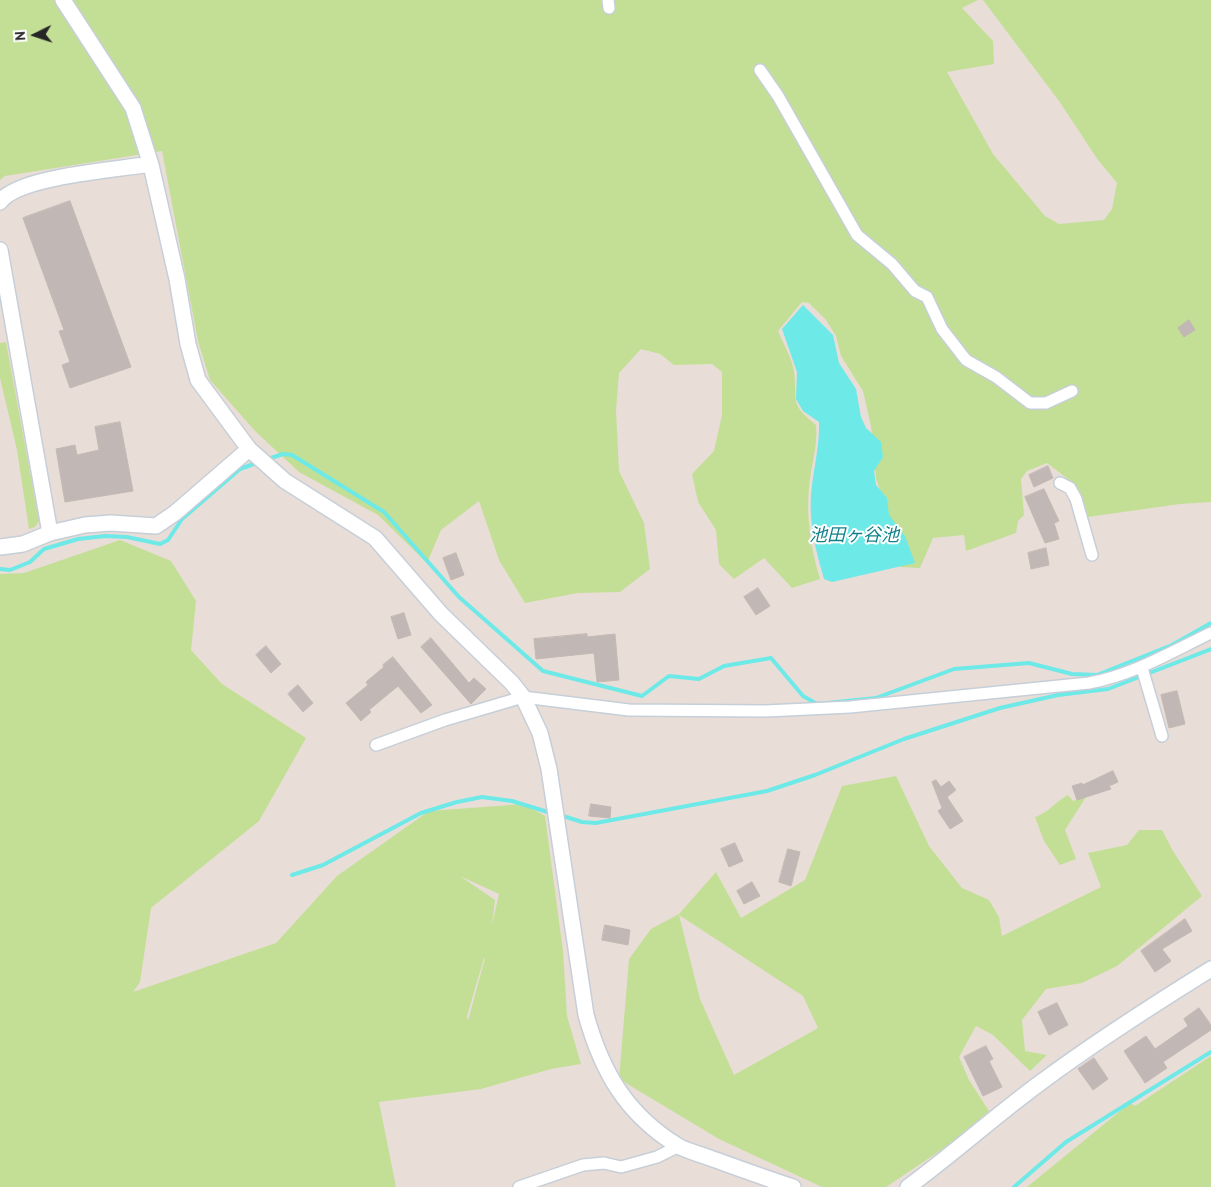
<!DOCTYPE html>
<meta charset="utf-8">
<style>
body{margin:0}
#map{position:relative;width:1211px;height:1187px;overflow:hidden;background:#e9ddd8;font-family:"PT Sans",sans-serif}
canvas{display:block}
.north{position:absolute;left:10px;top:10px;width:50px;height:50px;-webkit-text-stroke:4px #fff;paint-order:stroke;rotate:266deg;font-size:14px;font-weight:700;line-height:20px;text-align:center;color:#262626}
.north::after{content:'';display:block;margin:auto;width:18px;height:22px;background:#262626;clip-path:polygon(50% 0,100% 100%,50% 72%,0 100%)}
</style>
<div id="map">
<canvas width="1211" height="1187"></canvas>
<div class="north">N</div>
</div>
<script>
const ctx = document.querySelector('canvas').getContext('2d');
ctx.lineJoin = 'round';
function fill(path, color) { ctx.fillStyle = color; ctx.fill(path, 'evenodd'); }
function stroke(path, color, width, dash) { ctx.strokeStyle = color; ctx.lineWidth = width; ctx.lineCap = dash ? 'butt' : 'round'; ctx.setLineDash(dash || []); ctx.stroke(path); }
function write(font, color, halo, rows, align = 'center') {
  ctx.font = font + ' "PT Sans","Noto Sans JP",sans-serif'; ctx.lineWidth = 4; ctx.setLineDash([]); ctx.textBaseline = 'middle'; ctx.strokeStyle = halo; ctx.fillStyle = color; for (const [text, x, y, turn = 0] of rows) {
    ctx.save(); ctx.translate(x, y); ctx.rotate((+turn || 0) * Math.PI / 180); ctx.textAlign = isNaN(turn) ? turn : align; if (halo) ctx.strokeText(text, 0, 0); ctx.fillText(text, 0, 0); ctx.restore();
  }
}
const green = new Path2D(`
 M0 0H978L962 8 993 41 994 64 947 72 993 154 1045 216 1059 224 1104 220 1112 209 1117 183 1098 160 1059 101 983 0H1211V502L1180 504 1088 517 1077 486 1047 463 1027 471 1021 479 1024 515 1018 521 1016 533 966 551 964 535 933 538 920 568 900 567 899 535 888 516 876 478 871 426 863 391 841 356 836 336 826 320 809 303 802 302 778 331C783 343 792 358 794 371 798 402 788 402 816 425 818 446 811 466 809 487 806 518 811 549 820 579L792 588 764 558 734 579 719 564 716 530 698 502 692 474 714 451 722 415V372L712 364 674 365 660 354 641 349 619 373 616 411 619 471 644 523 650 569 620 592 578 593 525 603 499 560 479 501 441 530 427 563 378 515 299 472 256 432 210 380 198 341 162 151 5 176 0 180Z
 M6 342 39 521 35 527 29 529 17 450 0 378V343Z
 M120 540 171 561 196 601 191 650 222 684 306 738 259 821 151 908 140 982 133 992 276 943 337 876 429 811 524 804 545 816 563 951 567 1016 581 1064 551 1069 481 1089 379 1102 396 1187H0V574L24 573ZM460 876 499 894 492 925 495 900ZM484 958H485L468 1021 467 1016Z
 M896 776 929 846 962 888 989 900 999 917 1002 936 1101 887 1088 853 1127 845 1139 830H1162L1173 851 1202 896 1117 966 1082 983 1046 989 1022 1020 1025 1051 1047 1055 1030 1071 993 1035 976 1026 959 1057 969 1080 989 1111 950 1144 886 1187H822L719 1139 619 1079 629 959 651 929 679 914 716 872 741 918 805 880 842 786ZM679 915 803 996 818 1028 734 1075 700 999Z
 M1068 795 1073 801 1086 797 1065 830 1076 859 1060 865 1044 841 1035 817C1048 813 1055 802 1068 795Z
 M1211 1056V1187H1027L1130 1103 1135 1106Z`);
const water = new Path2D(`
 M803 305 833 335 839 363 856 389 861 417 866 428 881 442 883 457 874 471 876 485 887 498 889 515 905 536 915 563 832 582 824 579C816 552 809 524 811 495 813 470 820 446 819 422L803 411 796 399 797 372 782 329Z`);
const stream = new Path2D(`
 M268 459 283 454 292 455 384 512 459 597 543 671 642 696 669 676 699 679 724 666 771 658 803 696 817 704 876 698 954 669 1029 663 1072 674 1097 675 1172 645 1211 623
 M0 569 10 570 30 562 44 549 78 539 105 536 127 537 160 544 168 540 182 519 240 469 259 462
 M560 815 582 822 596 823 767 791 815 775 904 739 1000 708 1058 695 1108 689 1211 649
 M292 875 323 865 421 813 457 802 482 797 512 801 551 813
 M1014 1187 1066 1142 1211 1052`);
const building = new Path2D(`
 M70 201 131 367 70 388 62 365 70 362 59 331 64 330 23 218Z
 M1189 320 1195 330 1184 337 1178 328Z
 M120 422 133 491 65 502 56 449 75 445 77 455 99 450 95 427Z
 M1048 466 1053 478 1034 487 1029 475Z
 M1044 489 1059 521 1054 523 1059 539 1045 543 1025 497Z
 M1046 548 1049 565 1031 569 1028 553Z
 M456 553 464 575 451 580 443 558Z
 M758 588 770 606 756 615 744 597Z
 M404 613 411 635 398 639 391 617Z
 M587 634V637L615 634 619 680 597 682 594 653 536 659 534 639Z
 M431 638 469 683 474 678 486 689 471 704 421 647Z
 M266 646 281 664 271 673 256 655Z
 M393 657 432 705 421 713 398 686 369 710 371 712 361 721 346 703 368 685 366 682 384 667 383 665Z
 M298 685 313 703 303 712 288 694Z
 M1177 691 1185 724 1169 728 1161 695Z
 M1113 771 1118 782 1109 786 1111 789 1077 800 1072 786 1082 783V785Z
 M936 780 941 787 949 781 956 790 947 797 963 821 950 829 938 811 942 808 932 782Z
 M591 804 611 807 610 818 589 816Z
 M735 843 743 861 729 867 721 849Z
 M788 849 800 852 791 886 779 882Z
 M752 882 760 896 744 904 737 891Z
 M1185 919 1192 931 1162 949 1171 961 1155 972 1141 951Z
 M605 925 630 930 628 945 602 940Z
 M1057 1003 1068 1025 1049 1035 1038 1012Z
 M1199 1008 1211 1025V1030L1163 1062 1167 1068 1145 1083 1124 1051 1146 1036 1155 1049 1188 1026 1184 1019Z
 M986 1046 993 1059 989 1061 1002 1087 983 1096 964 1057Z
 M1094 1058 1108 1079 1093 1090 1078 1069Z`);
const street = new Path2D(`
 M608 0 609 8
 M760 70 778 96 857 235 892 264 915 291 927 297 942 329 966 360 996 377 1030 403H1046L1072 391
 M1060 483 1070 488 1076 499 1092 555
 M1142 668 1162 736
 M376 745 445 720 523 697 629 710 766 711 850 707 1089 683C1133 675 1171 652 1211 633
 M519 1187 583 1165 604 1163 621 1167 657 1157 679 1146`);
const secondary = new Path2D(`
 M63 0 133 108 151 165 177 279 188 344 198 380 249 449 285 481 375 538 441 614 512 683 523 697 540 733 549 769 586 1015C602 1072 626 1114 678 1146 687 1151 700 1154 710 1158 738 1168 765 1178 793 1187
 M0 202C18 176 117 170 150 164
 M0 250 50 533
 M0 547 23 544 50 533 85 525 111 523 156 526 175 513 249 449
 M908 1187C953 1154 995 1116 1040 1083 1095 1042 1153 1005 1211 969`);
const waterNames = [
 ["池田ヶ谷池",854,536]
];
fill(green, '#c3df95');
fill(water, '#6de9e7');
stroke(stream, '#6de9e7', 4);
fill(building, '#c1b7b5');
stroke(building, '#c4b8b2', 1);
stroke(street, '#c6cfd8', 14);
stroke(secondary, '#c6cfd8', 18);
stroke(street, '#fff', 11);
stroke(secondary, '#fff', 15);
write('italic 18px', '#118289', '#fff', waterNames);
</script>
